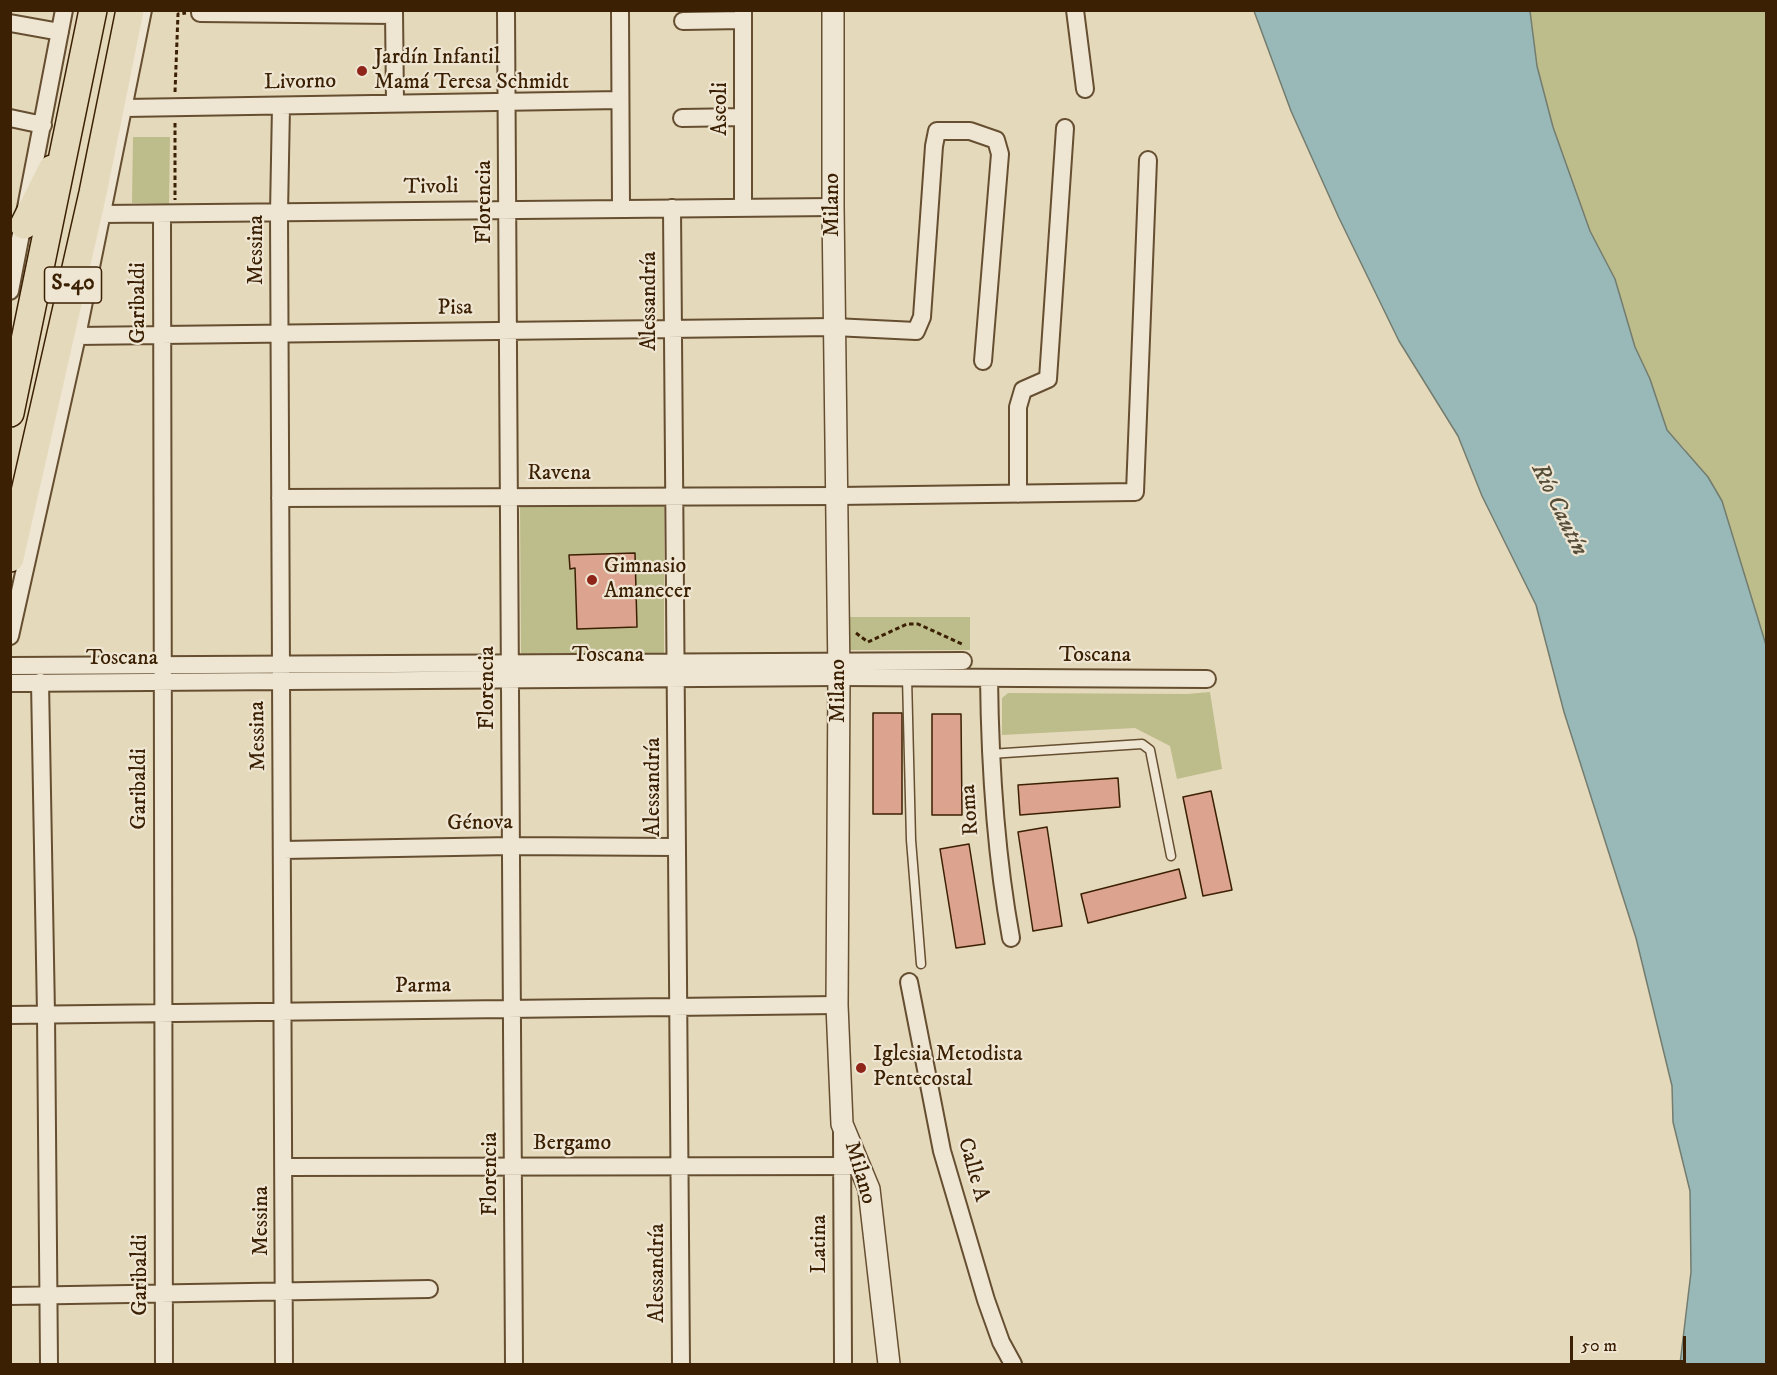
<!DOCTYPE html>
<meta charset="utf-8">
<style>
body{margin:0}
#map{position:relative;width:1777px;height:1375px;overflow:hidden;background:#e5d9bb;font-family:"IM FELL DW Pica",serif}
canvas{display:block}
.frame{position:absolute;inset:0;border:12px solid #3b2003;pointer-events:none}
.scale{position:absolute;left:1570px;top:1336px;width:116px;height:27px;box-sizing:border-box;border:3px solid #3b2003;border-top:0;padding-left:8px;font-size:18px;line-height:21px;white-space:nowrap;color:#3b2003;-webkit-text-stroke:4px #eee6d3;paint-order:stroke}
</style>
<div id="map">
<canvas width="1777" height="1375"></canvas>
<div class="frame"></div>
<div class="scale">50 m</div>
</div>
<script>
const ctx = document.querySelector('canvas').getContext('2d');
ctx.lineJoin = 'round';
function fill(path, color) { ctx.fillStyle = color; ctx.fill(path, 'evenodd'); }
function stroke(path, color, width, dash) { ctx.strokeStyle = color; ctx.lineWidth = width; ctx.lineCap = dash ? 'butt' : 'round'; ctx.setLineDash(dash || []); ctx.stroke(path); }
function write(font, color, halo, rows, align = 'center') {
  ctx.font = font + ' "IM FELL DW Pica",serif'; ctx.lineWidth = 4.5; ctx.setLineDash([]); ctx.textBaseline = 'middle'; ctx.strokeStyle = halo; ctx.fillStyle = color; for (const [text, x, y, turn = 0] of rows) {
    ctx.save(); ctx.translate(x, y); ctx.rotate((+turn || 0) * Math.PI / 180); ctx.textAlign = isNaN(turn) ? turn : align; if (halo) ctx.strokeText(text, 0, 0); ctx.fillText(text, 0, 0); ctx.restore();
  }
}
const green = new Path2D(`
 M1530 11H1766V645L1748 587 1685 449 1667 430 1650 379 1635 347 1615 279 1590 231 1553 127 1537 66Z
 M133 137H170L169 204 132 203Z
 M664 505V654L521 655 520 506Z
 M843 617H970V650H848Z
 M1210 692 1222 769 1177 779 1170 746 1135 728 1002 735V698L1008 693 1187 694Z`);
const water = new Path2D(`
 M1254 11H1530L1537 66 1553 127 1590 231 1615 279 1635 347 1650 379 1667 430 1708 477 1722 501 1766 645V1364H1680L1691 1272 1690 1191 1673 1122 1672 1086 1636 938 1564 712 1536 605 1482 496 1458 436 1399 341 1339 218 1291 111Z`);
const building = new Path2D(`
 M635 553 637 627 577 629 575 568 570 569 569 555Z
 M873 713H902V814H873Z
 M932 714H961L962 815H932Z
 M1118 778 1120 807 1020 815 1018 785Z
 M1211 791 1232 890 1203 896 1183 797Z
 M1047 827 1062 926 1033 931 1018 832Z
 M969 844 985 944 956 948 940 849Z
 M1179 869 1186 898 1088 923 1081 894Z`);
const path = new Path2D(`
 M175 92 178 14 186 13
 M175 123V200
 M856 633 868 642 907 624H918L962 644V646`);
const service = new Path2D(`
 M907 677 911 840 921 964
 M990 754 1142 744 1150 750 1171 856`);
const minor = new Path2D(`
 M394 10 395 103
 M506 10 514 1364
 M620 10 621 209
 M1075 10 1085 89
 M200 13 394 15
 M683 21 743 20
 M10 23 60 32
 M281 106 279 213 284 1364
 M125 108 620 100
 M10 118 43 125
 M682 118 743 117
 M672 208 681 1364
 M743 208V10
 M102 214 833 207
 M162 214 164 1364
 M10 291 64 10
 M77 336 834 327 916 331 922 317 934 146 937 131H970L996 140 1000 154 983 361
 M1018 494V407L1023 390 1048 379 1065 128
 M280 498 838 496 1135 492 1148 160
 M10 636 77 336 143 10
 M10 666 963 661
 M989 678C990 765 995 851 1011 938
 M40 682 46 1014 49 1364
 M10 683 839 677 1207 679
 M283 850 511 846 677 847
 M909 982 942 1151 986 1300 1001 1342 1013 1364
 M10 1015 837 1005
 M842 1131 843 1364
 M284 1167 860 1166
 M10 1296 429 1289`);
const tertiary = new Path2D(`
 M833 10V207L839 677 837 1005 842 1124 869 1189 889 1364`);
const primary = new Path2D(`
 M24 225 52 169
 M10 413 93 10
 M10 558 93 193 130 10`);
const markers = [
 [362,71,6,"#8f2418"],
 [592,580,6,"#8f2418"],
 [861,1068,6,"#8f2418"]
];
const shields = [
 [73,285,57]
];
const shieldNames = [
 ["S-40",73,285]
];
const poiNames = [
 ["Jardín Infantil",374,58],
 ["Mamá Teresa Schmidt",374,83],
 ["Gimnasio",604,567],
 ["Amanecer",604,592],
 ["Iglesia Metodista",873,1055],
 ["Pentecostal",873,1080]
];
const streetNames = [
 ["Livorno",300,83,-1],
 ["Ascoli",721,109,-90],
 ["Tivoli",431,188,-1],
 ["Florencia",485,202,-90],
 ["Milano",833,205,-90],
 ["Messina",257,250,-90],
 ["Alessandría",650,301,-90],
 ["Garibaldi",139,303,-90],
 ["Pisa",455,309,-1],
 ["Ravena",559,474],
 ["Toscana",608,656],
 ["Toscana",1095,656],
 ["Toscana",122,659],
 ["Florencia",488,688,-90],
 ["Milano",839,691,-90],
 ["Messina",259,736,-91],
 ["Alessandría",654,787,-90],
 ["Garibaldi",140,789,-90],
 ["Roma",971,810,-94],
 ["Génova",480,824,-1],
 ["Parma",423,987,-1],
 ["Bergamo",572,1144],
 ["Calle A",972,1170,74],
 ["Milano",859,1173,73],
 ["Florencia",491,1174,-90],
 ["Messina",262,1221,-90],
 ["Latina",820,1244,-90],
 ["Alessandría",658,1273,-90],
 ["Garibaldi",141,1275,-90]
];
const waterNames = [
 ["Río Cautín",1558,510,64]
];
fill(green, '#bdbc8b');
fill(water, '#98b9b7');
stroke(water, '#737c6f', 1.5);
fill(building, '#dca38f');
stroke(building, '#3b2003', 1.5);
stroke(service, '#664e31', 11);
stroke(minor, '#664e31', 20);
stroke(tertiary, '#664e31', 24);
stroke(primary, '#3b2003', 30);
stroke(path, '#3b2003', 3, [4.5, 3]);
stroke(service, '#eee6d3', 8);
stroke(minor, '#eee6d3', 16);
stroke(tertiary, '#eee6d3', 21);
stroke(primary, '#e5d9bb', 27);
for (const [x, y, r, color] of markers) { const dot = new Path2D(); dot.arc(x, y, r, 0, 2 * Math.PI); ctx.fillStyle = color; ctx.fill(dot); stroke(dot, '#eee6d3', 2); }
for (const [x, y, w] of shields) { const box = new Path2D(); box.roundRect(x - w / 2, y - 18, w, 36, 4.5); ctx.fillStyle = '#eee6d3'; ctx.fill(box); stroke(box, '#3b2003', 1.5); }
write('bold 21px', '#3b2003', null, shieldNames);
write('22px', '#3b2003', '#eee6d3', poiNames, 'left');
write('22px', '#3b2003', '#eee6d3', streetNames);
write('italic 24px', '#574e39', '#eee6d3', waterNames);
</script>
